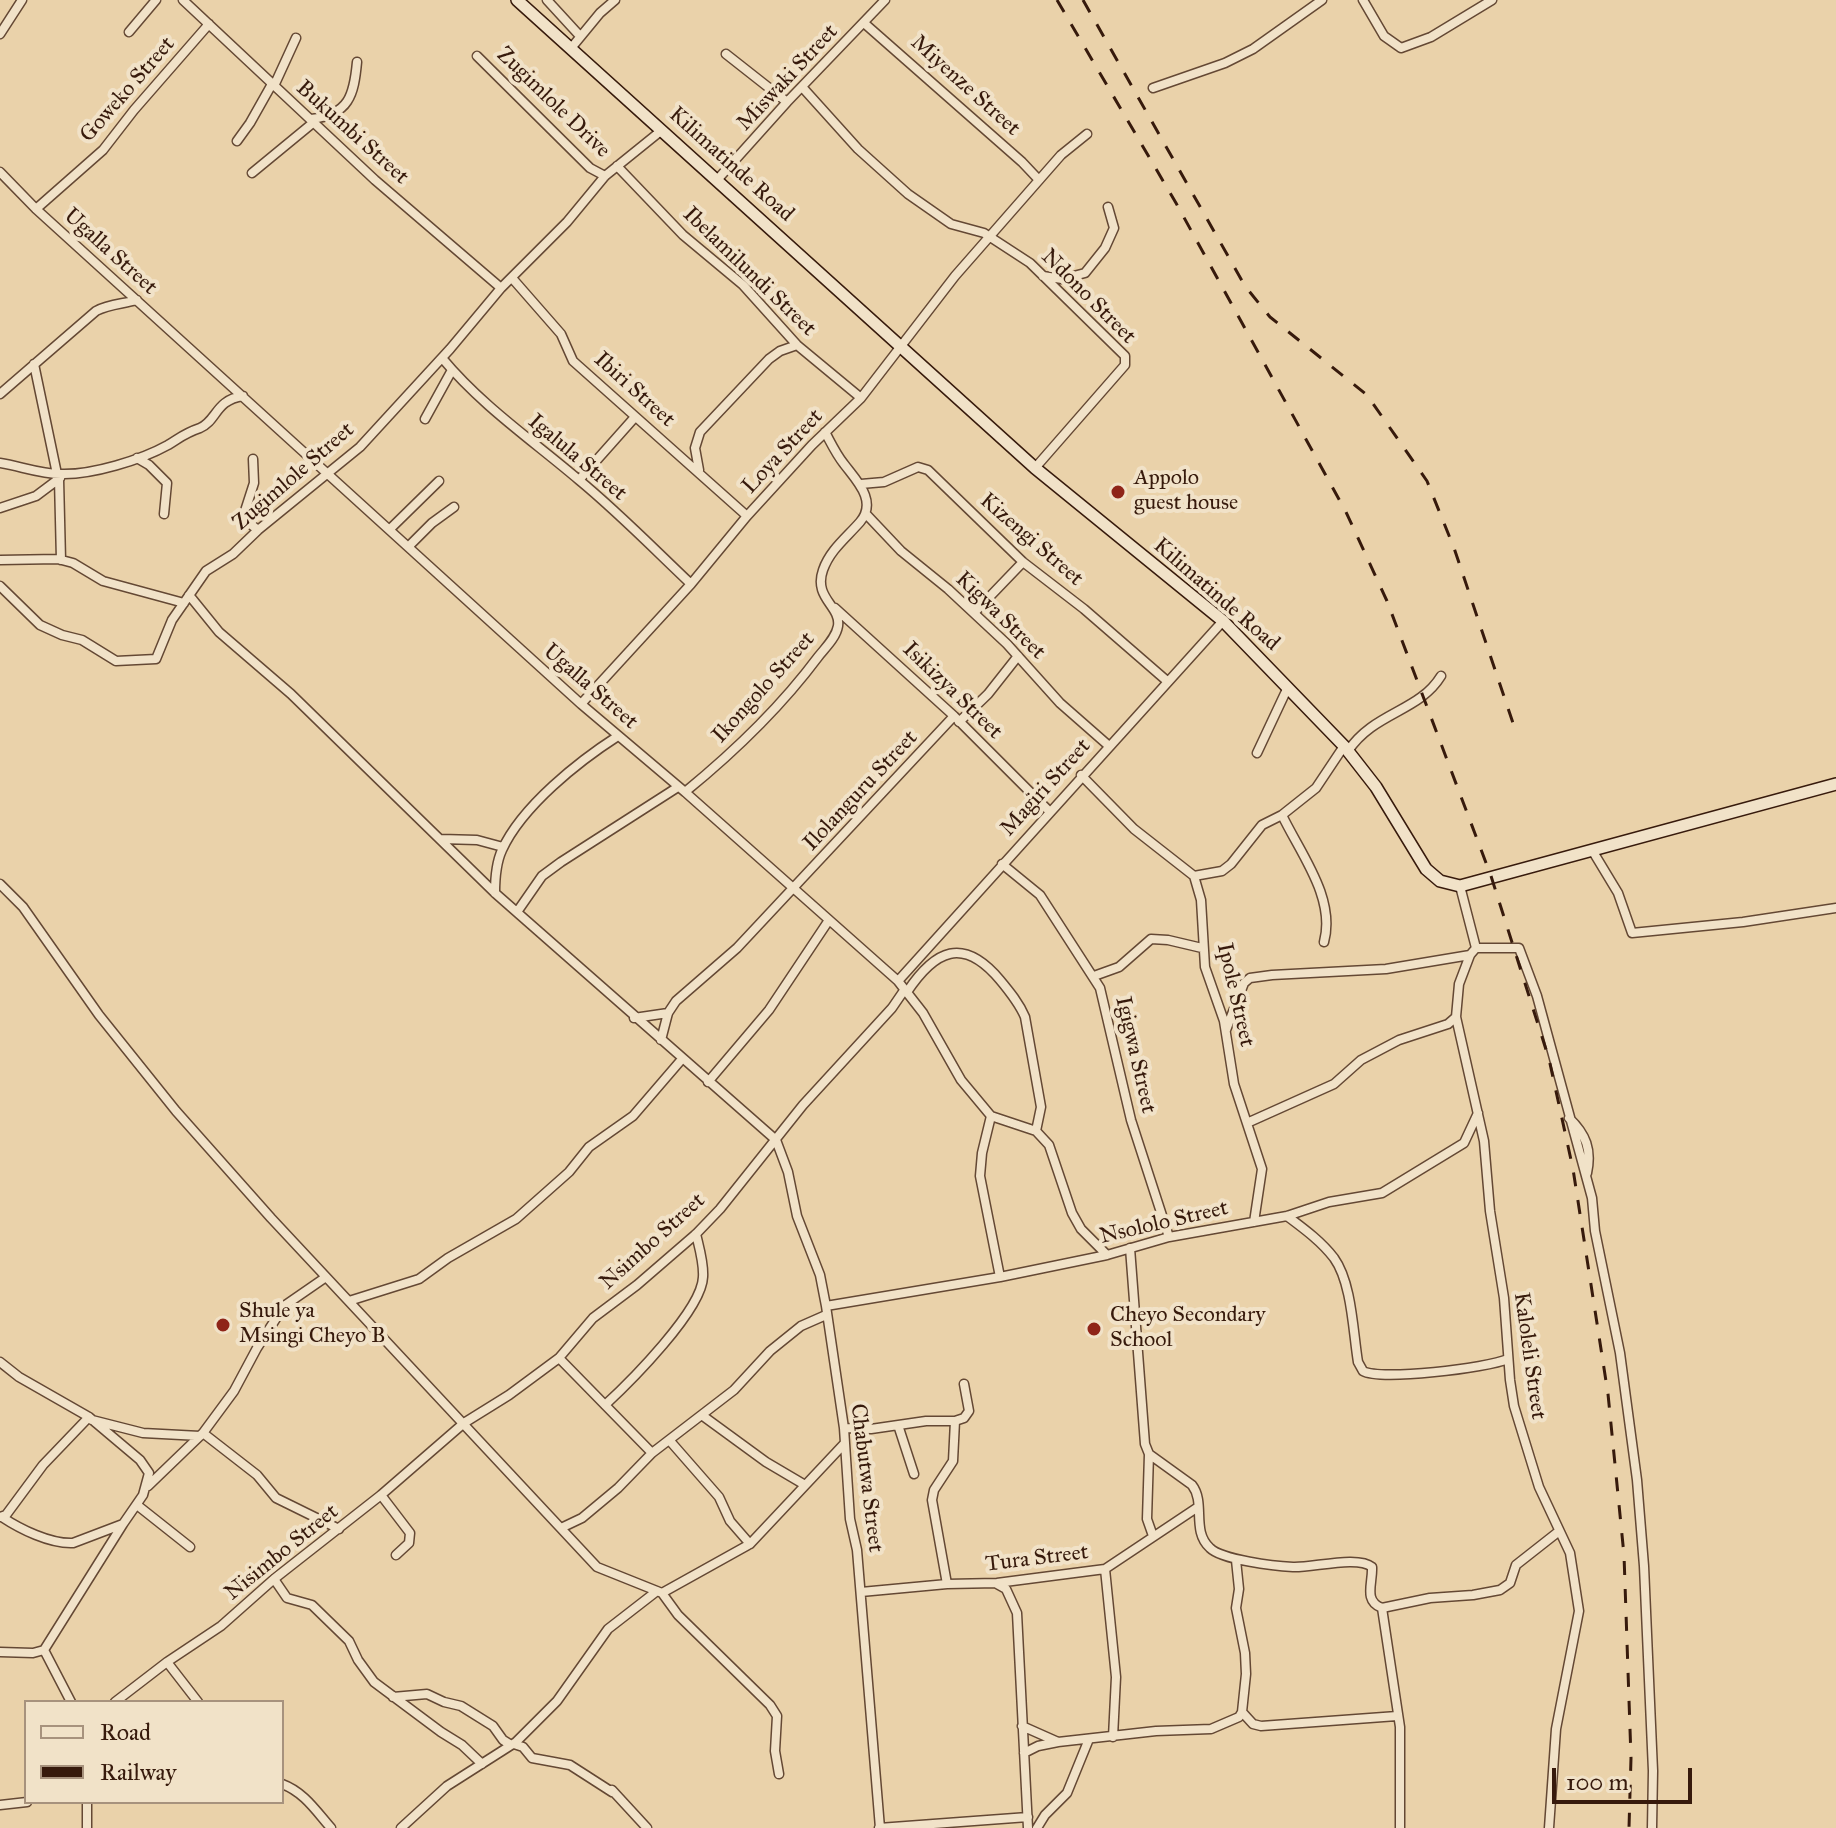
<!DOCTYPE html>
<style>
body{margin:0}
#map{position:relative;width:1836px;height:1828px;overflow:hidden;background:#ead2aa;font-family:"IM FELL Great Primer",serif}
canvas{display:block}
.legend{position:absolute;left:24px;top:1700px;width:260px;height:104px;box-sizing:border-box;background:#f1e2c8;border:2px solid #a7927d;margin:0;padding:10px 14px;list-style:none;font-size:24px;color:#371a0c}
.legend li{display:flex;align-items:center;gap:16px;height:40px}
.legend b{width:40px;border:2px solid #a7927d}
.scale{position:absolute;left:1552px;top:1768px;width:140px;height:36px;box-sizing:border-box;border:4px solid #371a0c;border-top:0;padding-left:10px;font-size:24px;line-height:28px;white-space:nowrap;color:#371a0c;-webkit-text-stroke:6px #f1e2c8;paint-order:stroke}
</style>
<div id="map">
<canvas width="1836" height="1828"></canvas>
<ul class="legend">
<li><b style="height:10px;background:#f1e2c8"></b>Road</li>
<li><b style="height:10px;background:#371a0c"></b>Railway</li>
</ul>
<div class="scale">100 m</div>
</div>
<script>
const ctx = document.querySelector('canvas').getContext('2d');
ctx.lineJoin = 'round';
function stroke(path, color, width, dash) { ctx.strokeStyle = color; ctx.lineWidth = width; ctx.lineCap = dash ? 'butt' : 'round'; ctx.setLineDash(dash || []); ctx.stroke(path); }
function write(font, color, halo, rows, align = 'center') {
  ctx.font = font + ' "IM FELL Great Primer",serif'; ctx.lineWidth = 8; ctx.setLineDash([]); ctx.textBaseline = 'middle'; ctx.strokeStyle = halo; ctx.fillStyle = color; for (const [text, x, y, turn = 0] of rows) {
    ctx.save(); ctx.translate(x, y); ctx.rotate((+turn || 0) * Math.PI / 180); ctx.textAlign = isNaN(turn) ? turn : align; if (halo) ctx.strokeText(text, 0, 0); ctx.fillText(text, 0, 0); ctx.restore();
  }
}
const street = new Path2D(`
 M183 0 375 180 501 288
 M547 0 580 36
 M1363 0 1384 36 1401 48 1431 37 1492 0
 M864 23 1022 162 1039 180
 M129 32 156 0
 M0 34 22 0
 M572 47 600 13 615 0
 M726 54 787 102
 M477 56 590 168 605 176
 M274 86 296 38
 M803 88 858 149 908 194 951 224 984 233 1030 263 1125 356V365L1035 468
 M1153 88 1225 63 1253 49 1322 0
 M311 119C349 115 354 95 357 62
 M237 141 250 123 272 84
 M617 166 683 235 743 285 797 345 861 398
 M0 172 36 209 581 704 685 792 898 981 923 1013 961 1080 991 1116 1036 1131 1049 1145 1072 1213 1081 1229 1107 1255
 M252 173 314 122
 M717 180 787 102 885 0
 M36 209 103 150 134 110 209 24
 M1043 276 1062 279 1085 273 1105 248 1114 228 1108 207
 M512 278 561 334 573 361 747 516
 M442 358C482 406 532 440 579 480 618 512 654 549 691 584
 M34 364 57 474
 M0 394 96 311C109 304 123 304 137 300
 M425 419 452 370
 M137 458 149 465 167 483 164 514
 M253 459 254 483 244 514V519L258 530
 M0 463C20 466 40 474 61 474 92 475 141 460 168 445 181 437 185 433 200 428 217 421 215 400 243 396
 M699 470 695 448 700 432 769 359 780 351 797 345
 M59 479 61 560
 M579 480 635 417
 M861 484 884 482 918 467 928 470 1023 562 1084 609 1167 681
 M0 508 36 496 60 478
 M866 514 901 551 948 589 1007 644 1060 703 1109 746
 M390 529 439 481
 M409 546 432 523 454 507
 M0 560 58 559 73 563 103 581 184 603
 M0 586 40 625 62 635 82 640 116 661 156 659 172 620 206 571 233 554 258 530 360 447 450 349 501 288 567 222 605 176 662 130
 M189 595 219 632 291 694 495 893 776 1140 788 1172 797 1216 820 1275 826 1306 844 1428 850 1519 857 1550 880 1828
 M835 608 954 716 1049 811
 M974 613 1023 562
 M581 704 691 584 747 516 812 445 861 398 955 276 1061 155 1087 134
 M959 722 988 694 1018 656
 M1348 751C1374 712 1419 712 1441 676
 M1257 753 1288 687
 M1081 775 1134 829 1194 876 1201 900 1205 967 1224 1021 1234 1084 1262 1169 1254 1222
 M685 792C734 752 780 708 818 657 825 648 836 638 838 626 841 606 813 598 823 570 830 550 846 538 860 522 878 501 856 480 844 464 836 454 831 443 825 432
 M1282 815C1300 853 1336 898 1324 942
 M441 839 477 840 503 847
 M1592 850 1618 893 1632 933 1743 922 1836 908
 M1002 864 1040 895 1100 988 1131 1120 1169 1237
 M1194 876 1222 871 1231 864 1262 825 1282 815 1316 788 1344 746
 M0 884 23 907 99 1015 176 1111 271 1218 597 1567 662 1593 750 1544 844 1444
 M1460 886 1476 948 1470 955 1459 984 1456 1017 1484 1141 1490 1211 1504 1298 1510 1380 1514 1406 1539 1487 1570 1553 1579 1611 1556 1729 1549 1828
 M495 893C495 878 496 863 502 850 522 806 579 761 618 736
 M517 912 542 876 561 862 678 787
 M1476 948H1519L1537 996 1592 1198 1595 1231 1620 1353 1637 1480 1644 1566 1653 1771 1652 1828
 M1094 976 1119 967 1151 939 1168 940 1202 948
 M898 981 1223 621
 M907 992C935 950 963 936 1000 980 1010 992 1019 1003 1025 1017L1041 1107 1036 1131
 M634 1018 668 1013
 M1226 1030 1244 983 1250 978 1272 975 1386 969 1470 955
 M661 1040 668 1013 676 1001 737 948 954 716
 M708 1082 769 1010 829 920
 M991 1116 982 1153 980 1176 1000 1277
 M1569 1118C1586 1134 1592 1150 1587 1173
 M1247 1123 1334 1084 1361 1060 1399 1040 1448 1024 1456 1017
 M1287 1216C1303 1228 1321 1241 1334 1258 1352 1283 1353 1332 1358 1362L1363 1371C1380 1381 1487 1368 1508 1359
 M1130 1248 1145 1444 1149 1454 1192 1485C1206 1503 1191 1531 1210 1548 1222 1560 1275 1566 1293 1567 1312 1568 1358 1555 1372 1567 1373 1583 1363 1601 1382 1608L1400 1727V1828
 M349 1301 419 1279 448 1258 516 1219 569 1172 589 1147 633 1116 682 1059
 M826 1306 1000 1277 1107 1255 1169 1237 1287 1216 1329 1202 1382 1193 1464 1143 1478 1113
 M559 1358 652 1453
 M0 1362 19 1377 89 1417 140 1460 149 1473 143 1495 123 1524 73 1543C50 1544 20 1529 2 1517
 M605 1405C630 1382 702 1310 703 1277 704 1263 699 1247 696 1234
 M703 1416 766 1462 805 1485
 M92 1420 143 1433 200 1436
 M898 1425 914 1474
 M844 1428 871 1429 926 1421H955L964 1418 969 1411 964 1384
 M203 1433 257 1475 276 1498 339 1529
 M670 1441 719 1497 730 1521 750 1544
 M1149 1454 1147 1519 1153 1536
 M148 1486 203 1433 234 1391 257 1348 284 1306 326 1277
 M381 1495 410 1533 409 1543 396 1555
 M137 1505 190 1547
 M0 1517 6 1515 43 1465 89 1417
 M561 1528 582 1518 618 1488 652 1453 734 1390 770 1351 801 1326 826 1315
 M1105 1569 1116 1677 1113 1737
 M274 1579 287 1598 312 1605 349 1641 358 1660 374 1682 441 1732 462 1745 482 1764
 M947 1584 932 1500 934 1490 953 1461 955 1421
 M997 1584 1006 1589 1017 1613 1028 1828
 M861 1592 947 1584 997 1583 1105 1569 1198 1507
 M662 1593 678 1615 770 1705 777 1716 775 1751 779 1774
 M1382 1608 1430 1598 1473 1595 1500 1590 1510 1583 1516 1565 1558 1532
 M44 1650 71 1702
 M0 1652 33 1653 44 1650 123 1524
 M167 1662 198 1702
 M393 1697 427 1694 444 1702 461 1706 493 1726 503 1740 511 1745
 M115 1702 167 1662 221 1626 274 1579 381 1495 464 1423 509 1395 559 1358 593 1318 637 1285 696 1234 720 1209 803 1105 892 1008 905 989
 M1242 1712 1253 1724 1261 1726 1397 1716
 M1022 1726 1058 1742 1156 1731 1211 1729 1239 1717 1242 1712 1246 1674 1245 1653 1236 1608 1239 1589 1236 1560
 M514 1744 523 1747 532 1758 570 1765 612 1792
 M1024 1753 1038 1746 1058 1742
 M282 1784C304 1792 316 1811 331 1828
 M612 1790 647 1828
 M87 1802V1828
 M0 1805 27 1802
 M401 1828 447 1786 516 1742 557 1701 608 1629 657 1591
 M879 1828 1028 1817
 M1037 1828 1045 1815 1067 1793 1089 1739`);
const secondary = new Path2D(`
 M517 0 1035 468 1223 621 1344 746 1376 787 1426 869 1440 881 1460 886 1836 784`);
const rail = new Path2D(`
 M1057 0 1176 203 1346 512 1387 601 1491 876 1549 1059 1573 1169 1608 1394 1624 1555 1631 1758 1629 1828
 M1083 0 1245 286 1270 317 1367 395 1427 481 1454 548 1515 729`);
const markers = [
 [1118,492,8,"#8f2418"],
 [223,1325,8,"#8f2418"],
 [1094,1329,8,"#8f2418"]
];
const streetNames = [
 ["Miswaki Street",788,78,-47],
 ["Miyenze Street",965,86,42],
 ["Goweko Street",128,90,-49],
 ["Zugimlole Drive",553,103,44],
 ["Bukumbi Street",352,133,42],
 ["Kilimatinde Road",731,165,42],
 ["Ugalla Street",110,252,42],
 ["Ibelamilundi Street",749,272,44],
 ["Ndono Street",1088,297,45],
 ["Ibiri Street",634,390,42],
 ["Loya Street",783,452,-47],
 ["Igalula Street",577,458,40],
 ["Zugimlole Street",294,477,-41],
 ["Kizengi Street",1031,540,41],
 ["Kilimatinde Road",1216,595,41],
 ["Kigwa Street",1000,616,44],
 ["Ugalla Street",590,687,41],
 ["Ikongolo Street",764,688,-48],
 ["Isikizya Street",952,691,44],
 ["Magiri Street",1046,788,-48],
 ["Ilolanguru Street",861,791,-47],
 ["Ipole Street",1235,995,77],
 ["Igigwa Street",1135,1055,77],
 ["Nsololo Street",1164,1223,-13],
 ["Nsimbo Street",653,1242,-42],
 ["Kaloleli Street",1529,1356,82],
 ["Chabutwa Street",866,1478,83],
 ["Nisimbo Street",282,1553,-39],
 ["Tura Street",1037,1559,-7]
];
const poiNames = [
 ["Appolo",1134,479],
 ["guest house",1134,504],
 ["Shule ya",239,1312],
 ["Msingi Cheyo B",239,1337],
 ["Cheyo Secondary",1110,1316],
 ["School",1110,1341]
];
stroke(street, '#644834', 11);
stroke(secondary, '#371a0c', 14);
stroke(street, '#f1e2c8', 8);
stroke(secondary, '#f1e2c8', 11);
stroke(rail, '#371a0c', 3, [14, 14]);
for (const [x, y, r, color] of markers) { const dot = new Path2D(); dot.arc(x, y, r, 0, 2 * Math.PI); ctx.fillStyle = color; ctx.fill(dot); stroke(dot, '#f1e2c8', 3); }
write('22px', '#371a0c', '#f1e2c8', streetNames);
write('22px', '#371a0c', '#f1e2c8', poiNames, 'left');
</script>
